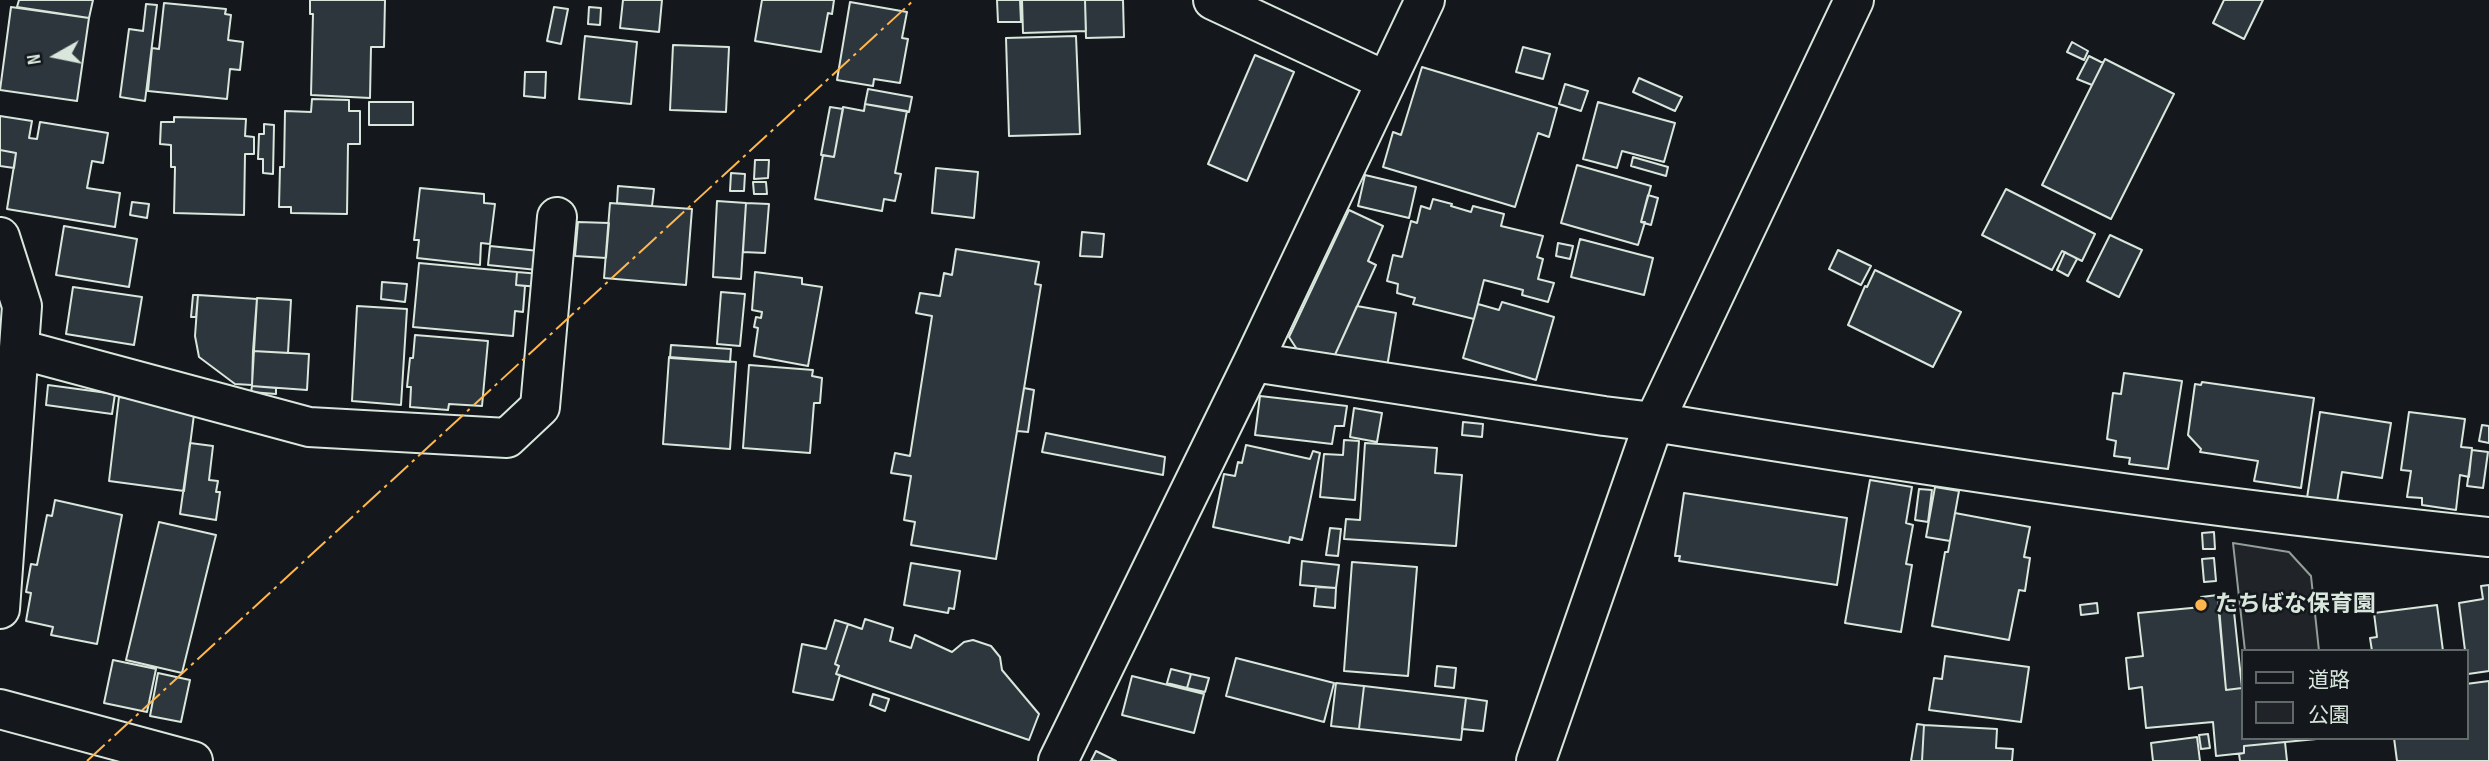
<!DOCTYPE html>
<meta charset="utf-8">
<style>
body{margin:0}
#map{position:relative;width:2489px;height:761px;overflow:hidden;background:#14181c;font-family:"Sofia Sans Condensed","Noto Sans JP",sans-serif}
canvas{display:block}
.legend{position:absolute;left:2241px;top:649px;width:228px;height:91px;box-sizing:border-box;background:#14181c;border:2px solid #626a69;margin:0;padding:9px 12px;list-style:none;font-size:21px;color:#d8e6dc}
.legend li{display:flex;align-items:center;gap:14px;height:35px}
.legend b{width:35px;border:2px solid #626a69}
.north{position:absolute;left:21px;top:21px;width:70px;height:70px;-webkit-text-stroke:5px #14181c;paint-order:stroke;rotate:261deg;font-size:19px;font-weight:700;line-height:28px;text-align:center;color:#d8e6dc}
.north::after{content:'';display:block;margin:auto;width:24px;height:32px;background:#d8e6dc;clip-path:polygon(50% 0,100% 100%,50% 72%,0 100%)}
</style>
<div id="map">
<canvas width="2489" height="761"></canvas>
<ul class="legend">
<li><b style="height:9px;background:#14181c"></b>道路</li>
<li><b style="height:19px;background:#202428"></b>公園</li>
</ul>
<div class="north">N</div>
</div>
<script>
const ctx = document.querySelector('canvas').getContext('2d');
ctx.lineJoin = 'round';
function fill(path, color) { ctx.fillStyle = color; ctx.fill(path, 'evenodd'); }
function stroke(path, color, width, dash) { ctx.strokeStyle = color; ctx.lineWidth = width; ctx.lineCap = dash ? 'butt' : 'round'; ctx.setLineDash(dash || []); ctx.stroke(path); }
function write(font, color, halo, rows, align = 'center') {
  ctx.font = font + ' "Sofia Sans Condensed","Noto Sans JP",sans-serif'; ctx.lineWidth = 5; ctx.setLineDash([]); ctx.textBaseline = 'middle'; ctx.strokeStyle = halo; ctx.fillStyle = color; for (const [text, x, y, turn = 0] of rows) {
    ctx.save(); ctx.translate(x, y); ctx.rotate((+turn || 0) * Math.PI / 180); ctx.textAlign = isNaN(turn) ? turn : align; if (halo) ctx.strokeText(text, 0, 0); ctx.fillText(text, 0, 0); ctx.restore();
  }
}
const green = new Path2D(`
 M2233 543 2289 552 2311 576 2319 651H2245Z`);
const building = new Path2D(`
 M19 0H93L89 18 17 7Z
 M310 0H385L384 47H371L370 98 311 95 313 14H310Z
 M623 0H662L659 32 620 28Z
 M762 0H834L832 14 828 13 821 52 755 41Z
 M997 0H1020L1021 22H998Z
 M1022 0H1085L1086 31 1023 33Z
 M1085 0H1123L1124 37 1086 38Z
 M2224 0H2263L2244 39 2213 23Z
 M850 2 907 12 902 38 908 39 900 83 874 79 873 86 837 80Z
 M164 3 226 9 225 14 231 15 228 40 243 42 240 70 230 69 227 99 148 91 152 48 159 49Z
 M146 4 157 5 145 101 120 97 129 29 143 31Z
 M11 7 89 18 77 101 0 90Z
 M554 7 568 9 561 44 547 41Z
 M589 7 601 8 600 25 588 24Z
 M585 36 637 42 631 104 579 99Z
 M1076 36 1080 134 1009 136 1006 38Z
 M2072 42 2088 51 2084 60 2067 52Z
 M673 45 729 47 726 112 670 110Z
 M1523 47 1550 54 1543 79 1516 72Z
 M1255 55 1294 72 1247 181 1208 164Z
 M2089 56 2103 63 2092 85 2077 79Z
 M2105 59 2174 94 2111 219 2042 185Z
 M1422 67 1557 108 1549 137 1538 133 1515 207 1383 167 1393 132 1401 135Z
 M525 72H546L545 98 524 96Z
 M1639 78 1682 97 1675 111 1633 92Z
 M1565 84 1588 91 1581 111 1559 104Z
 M868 89 912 97 909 112 865 104Z
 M312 99 349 100V111H360V144H348L347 214 291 213V207H279L280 167H284L285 111 311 112Z
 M369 102H413V125H369Z
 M1598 102 1675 123 1664 162 1622 151 1617 168 1583 159Z
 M865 104 907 111 895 173 901 174 895 201 884 199 882 211 815 199 823 155 834 157 843 107 864 111Z
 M830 107 843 109 834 157 821 155Z
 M0 116 32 121 29 138 37 139 40 122 108 133 103 163 92 161 87 188 120 193 115 227 7 209 16 153 0 150Z
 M174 117 246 119 245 136 254 137V154H245L244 215 174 213 175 167H171V145L160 144 161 122H174Z
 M264 124 274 125 273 174 263 173V159H258L259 134H264Z
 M0 150 16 153 14 168 0 166Z
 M1633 157 1668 167 1666 176 1631 166Z
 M755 160H769L768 178 754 179Z
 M1577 165 1651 186 1641 222H1645L1638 245 1561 223Z
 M936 168 978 172 974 218 932 213Z
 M731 173 745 174 744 191H730Z
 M1365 175 1416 187 1409 218 1358 206Z
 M753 182H766L767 194H754Z
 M618 186 654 189 652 206 617 203Z
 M420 188 484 194V203L495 204 490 244 481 243 480 265 417 258 419 240H414Z
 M2006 189 2095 234 2082 261 2062 251 2052 270 1982 235Z
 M1648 195 1658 198 1651 225 1641 222Z
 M1433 199 1452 204 1451 206 1471 212 1473 206 1504 214 1501 226 1543 236 1537 257 1543 259 1538 279 1554 283 1548 302 1522 295 1523 290 1484 280 1474 319 1413 304 1415 298 1397 293 1398 284 1387 281 1393 255 1402 257 1411 221 1417 223 1421 206 1430 209Z
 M717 201 746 203 741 279 713 277Z
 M132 202 149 204 147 218 130 215Z
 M610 203 692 209 686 285 604 278Z
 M746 203 769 204 765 253 743 252Z
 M1349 210 1383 226 1368 261 1376 265 1333 359 1300 354 1289 337Z
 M578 222 609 223 606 258 575 256Z
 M64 226 137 239 129 287 56 275Z
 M1082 232 1104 234 1102 257 1080 256Z
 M2110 235 2142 250 2119 297 2087 281Z
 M1580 239 1653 258 1644 295 1571 277Z
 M1558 243 1573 246 1570 259 1556 256Z
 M490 246 539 251 537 270 488 265Z
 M956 249 1039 262 1035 284 1041 285 996 559 911 545 915 522 904 520 911 476 891 473 895 453 910 456 932 316 916 313 920 293 940 296 944 273 952 275Z
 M1838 250 1871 266 1861 285 1829 269Z
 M2065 252 2077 259 2068 276 2057 270Z
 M419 263 517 272 516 285 525 286 523 312 515 311 513 336 413 327Z
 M1875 270 1961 312 1933 367 1848 325 1865 286 1867 287Z
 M517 272 540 274 539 287 516 285Z
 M755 272 802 278V284L822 287 808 366 754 356 758 328 754 327 756 317 761 318 762 312 752 310Z
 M382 282 407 284 405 302 381 299Z
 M73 287 142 297 134 345 66 334Z
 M721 292 745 294 740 346 717 344Z
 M193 295H198L196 317H191Z
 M198 295 257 299 252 385 235 384 199 357 195 336Z
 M257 298 291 300 288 353 253 351Z
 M1502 302 1554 317 1536 380 1463 358 1478 304 1499 310Z
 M357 306 407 309 401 405 352 401Z
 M1357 306 1396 313 1387 367 1334 357Z
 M415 335 488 341 482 406 449 404 448 410 410 407 411 387H407L410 358H413Z
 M671 345 731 349 730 362 670 358Z
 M253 351 309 354 307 390 252 386Z
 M669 357 736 362 730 449 663 444Z
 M749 365 813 370 812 376 822 378 820 403H814L810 453 743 448Z
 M2124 373 2182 381 2168 469 2129 464 2130 458 2114 456 2116 441 2107 439 2113 393 2121 394Z
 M2202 382 2314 398 2301 488 2254 481 2258 461 2200 452 2201 449 2188 435 2195 384 2201 385Z
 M48 385 115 394 112 414 46 405Z
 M252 386 276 388V394L251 392Z
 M1024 388 1034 390 1028 432 1017 431Z
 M1260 396 1347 406 1344 426H1335L1332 444 1255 435Z
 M119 397 195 407 184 491 109 481Z
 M1354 408 1382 413 1377 442 1350 437Z
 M2320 412 2391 423 2382 478 2342 472 2337 502 2307 498Z
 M2409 412 2465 419 2461 447 2472 448 2469 477 2460 475 2456 510 2422 505V498L2407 497 2411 471 2401 470Z
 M1463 422 1483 424 1482 437 1462 435Z
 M2482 425 2489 426V443L2479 441Z
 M1046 433 1165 457 1163 475 1042 452Z
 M1344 440 1359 441 1355 500 1320 497 1324 454 1343 455Z
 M190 443 213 446 209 480 218 481 216 492H220L216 520 180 514Z
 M1365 443 1437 448 1435 473 1462 475 1456 546 1344 539 1346 519 1360 520Z
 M1246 445 1310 459 1313 451 1320 453 1302 540 1290 537 1289 543 1213 527 1224 474 1235 476 1238 462 1242 463Z
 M2472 450 2488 452 2483 488 2467 486Z
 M1870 480 1912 487 1906 523 1913 525 1906 564 1912 565 1901 632 1845 623Z
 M1935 487 1959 491 1950 541 1926 537Z
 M1919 489 1932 490 1928 522 1915 520Z
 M1684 493 1847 518 1837 585 1679 561 1680 556H1675Z
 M55 500 122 515 97 644 51 635 53 627 26 621 31 593 26 592 31 564 37 565 47 515 52 516Z
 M1955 513 2030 527 2024 557 2030 558 2025 591 2019 590 2009 640 1932 626 1945 552H1948Z
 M159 522 216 535 182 673 126 660Z
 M1330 528 1341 529 1338 556 1326 555Z
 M2214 532 2215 549H2203L2202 533Z
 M2214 558 2216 581 2204 582 2202 559Z
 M1302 561 1339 565 1336 588 1300 585Z
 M1352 562 1417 567 1408 676 1344 671Z
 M911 563 960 571 954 609 949 608 948 613 904 605Z
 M2489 585V671L2468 674 2459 603 2483 599 2481 586Z
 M1316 587 1336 588 1335 608 1314 606Z
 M2218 595 2226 690 2242 688V738H2327L2244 746V753L2216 756 2213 722 2146 728 2142 687 2129 689 2126 658 2143 656 2138 613 2202 607 2201 597Z
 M2233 602 2242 688 2226 690 2218 604Z
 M2097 603 2098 613 2081 615 2080 605Z
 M2437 605 2443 651H2372L2370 638 2377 637 2374 613Z
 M865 619 893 628 890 641 911 648 915 635 952 652 964 642 973 640 991 646 1000 657 1002 670 1039 714 1029 740 836 674 839 666 835 664 848 624 862 629Z
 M835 620 848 624 835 664 839 666 836 674 840 675 833 700 793 692 802 644 826 649Z
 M1945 656 2029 667 2021 722 1929 710 1934 678 1942 679Z
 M1236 658 1334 683 1324 722 1226 696Z
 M113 660 156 669 147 712 104 703Z
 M1437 666 1456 668 1454 688 1435 686Z
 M1171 669 1191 674 1187 688 1167 683Z
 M158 673 190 680 181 722 150 716Z
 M1191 674 1209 678 1205 692 1187 688Z
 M1132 676 1204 694 1194 733 1122 715Z
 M2489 681V761H2397L2394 738H2466V684Z
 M1336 683 1364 686 1359 729 1331 726Z
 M1364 686 1466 698 1461 740 1359 729Z
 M873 694 889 699 885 711 870 705Z
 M1466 698 1487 701 1483 731 1462 729Z
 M1917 724 1924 725 1922 761H1911Z
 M1924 725 1997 729 1996 748 2013 749 2012 761H1917H1922Z
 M2208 734 2210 748 2201 749 2199 735Z
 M2197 737 2200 761H2153L2151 743Z
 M2285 742 2287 761H2240L2239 754 2244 753V746Z
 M1096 751 1116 761H1091Z`);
const minor = new Path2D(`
 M1213 0 1386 81
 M0 237 22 306 0 609
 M19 349 309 427 507 438 540 407 557 217
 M1253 362 1604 416 1654 422C1932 467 2209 509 2489 537
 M0 709 193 761
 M1058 761 1253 362 1425 0
 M1536 761 1654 422 1854 0`);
const power = new Path2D(`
 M87 761 914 0`);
const markers = [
 [2201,605,7,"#ffb74d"]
];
const poiNames = [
 ["たちばな保育園",2215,605]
];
fill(green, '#202428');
stroke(green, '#939e99', 2);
fill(building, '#2c363c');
stroke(building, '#d8e6dc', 2);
stroke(minor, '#d8e6dc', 42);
stroke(minor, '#14181c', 38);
stroke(power, '#ffb74d', 2, [24, 5, 3.5, 5]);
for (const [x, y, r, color] of markers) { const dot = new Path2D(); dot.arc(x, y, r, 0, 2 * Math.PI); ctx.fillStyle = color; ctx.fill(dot); stroke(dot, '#14181c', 2.5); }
write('bold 23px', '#d8e6dc', '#14181c', poiNames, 'left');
</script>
